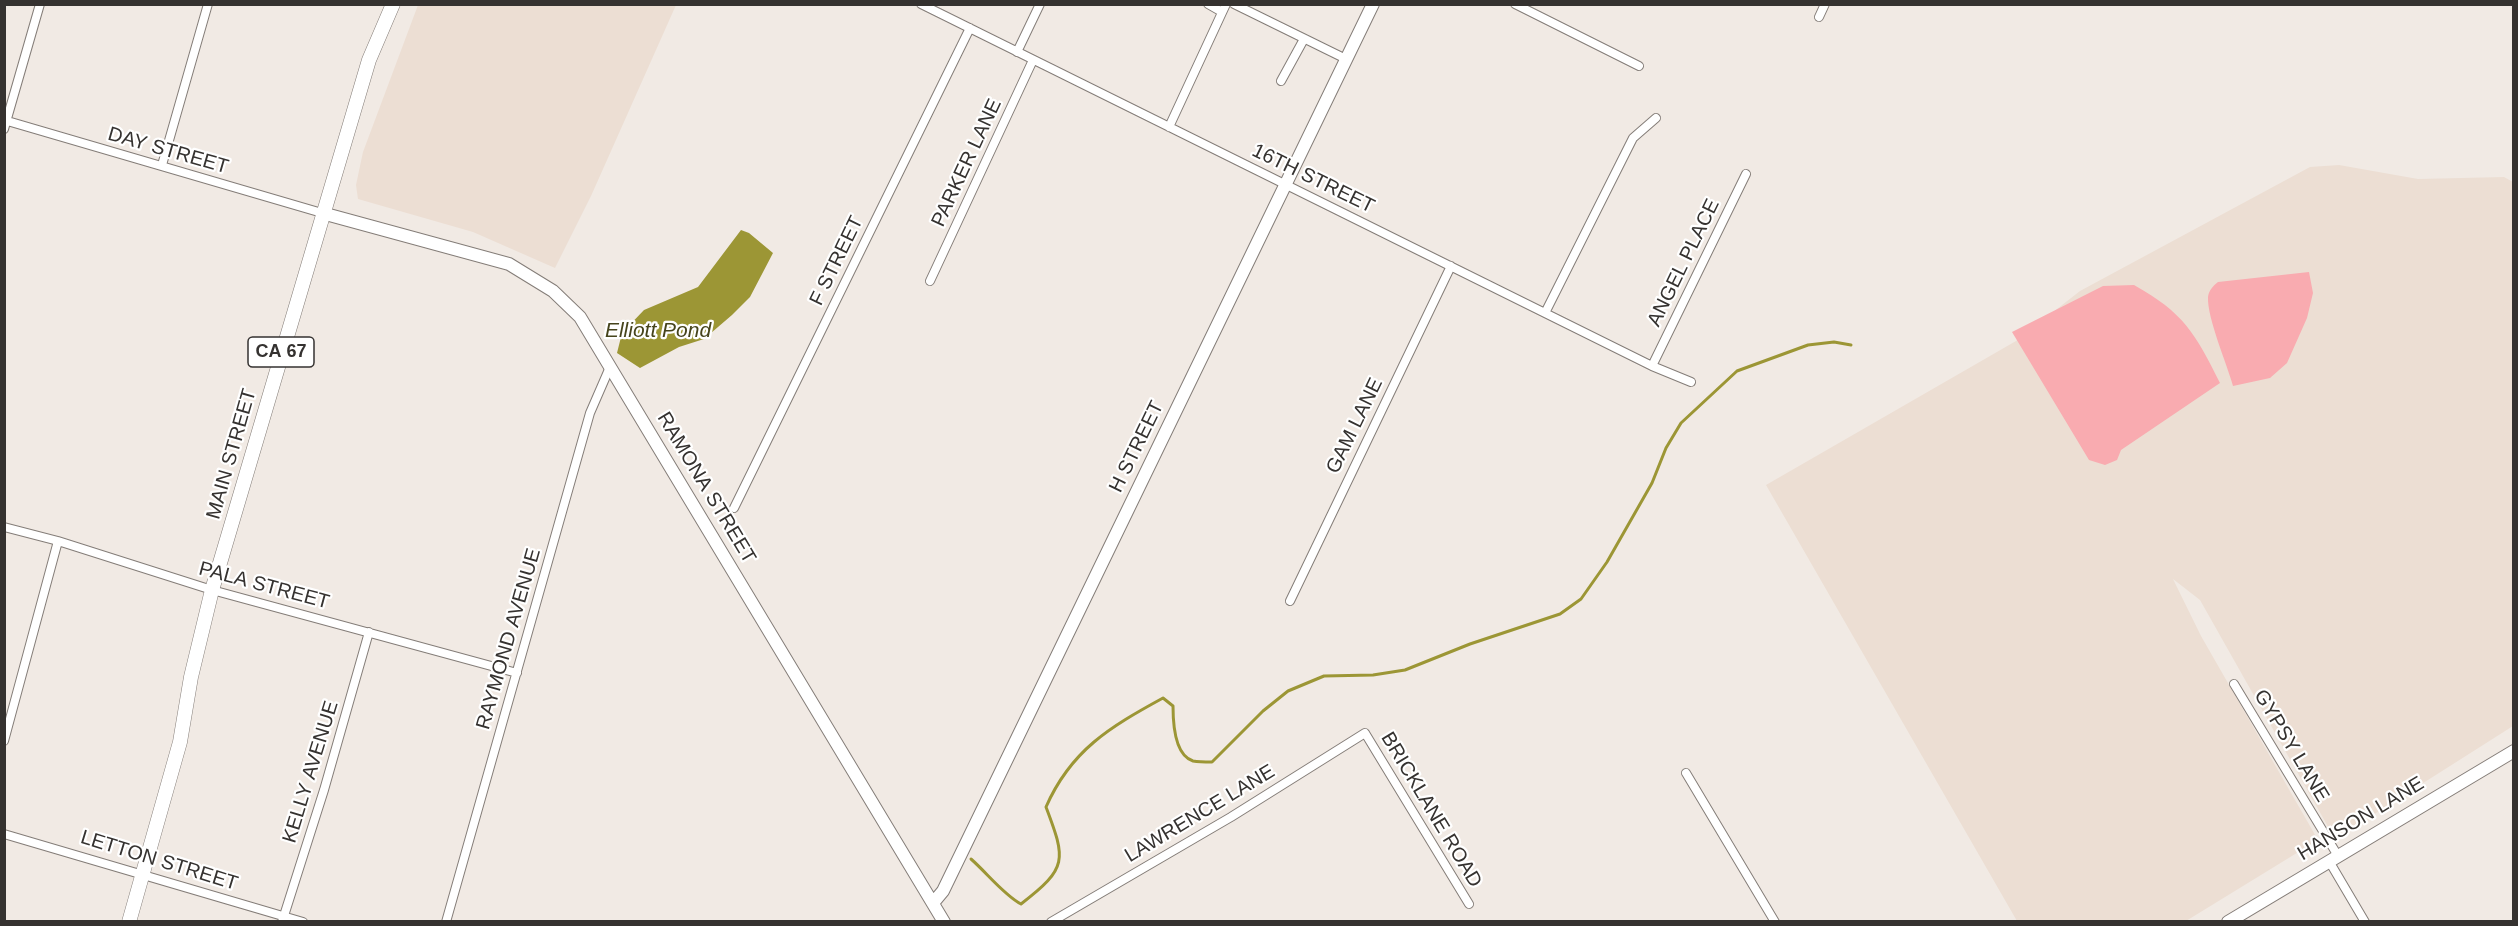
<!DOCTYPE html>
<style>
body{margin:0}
#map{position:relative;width:2518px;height:926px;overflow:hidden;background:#f1eae4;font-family:Arial,sans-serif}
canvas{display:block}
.frame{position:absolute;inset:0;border:6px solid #353230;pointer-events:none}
</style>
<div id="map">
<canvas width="2518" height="926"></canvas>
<div class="frame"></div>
</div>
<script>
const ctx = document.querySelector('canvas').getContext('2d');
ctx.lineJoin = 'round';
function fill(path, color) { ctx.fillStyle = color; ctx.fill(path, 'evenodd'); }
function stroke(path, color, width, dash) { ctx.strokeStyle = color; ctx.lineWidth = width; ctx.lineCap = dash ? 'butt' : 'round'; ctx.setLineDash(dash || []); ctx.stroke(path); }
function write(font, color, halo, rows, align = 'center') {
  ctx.font = font + ' Arial,sans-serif'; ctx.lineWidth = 4.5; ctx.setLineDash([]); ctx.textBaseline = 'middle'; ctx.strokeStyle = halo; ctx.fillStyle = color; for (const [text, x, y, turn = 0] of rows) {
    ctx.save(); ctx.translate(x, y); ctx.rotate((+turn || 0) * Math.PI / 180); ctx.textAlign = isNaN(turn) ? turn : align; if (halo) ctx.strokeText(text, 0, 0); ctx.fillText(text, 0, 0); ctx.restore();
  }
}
const built = new Path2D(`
 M418 5H676L591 196 555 268 473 232 358 199 356 185 363 152Z
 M2339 165 2418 179 2504 177 2513 182V726L2335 839 2200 600 2173 579 2201 636 2318 840 2186 921H2017L1766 485 2016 341 2080 291 2310 167Z`);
const green = new Path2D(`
 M2309 272 2313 293 2307 318 2287 363 2270 378 2233 386C2227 364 2207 318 2208 297 2209 290 2213 286 2218 282Z
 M2134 285C2184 313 2195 333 2220 383L2121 450 2117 460 2105 465 2089 460 2012 332 2103 286Z`);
const water = new Path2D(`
 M741 230 749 233 773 253 750 297 732 315 704 339 679 347 640 368 617 353 622 333 644 310 698 287Z`);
const stream = new Path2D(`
 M971 859C987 873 1004 895 1021 904 1068 868 1066 860 1046 807 1071 750 1110 727 1163 698L1173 706C1173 722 1174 755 1193 761 1199 762 1206 762 1212 762L1263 711 1288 691 1324 676 1373 675 1405 670 1470 644 1560 614 1581 599 1607 562 1652 483 1666 448 1681 423 1737 371 1808 345 1834 342 1851 345`);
const street = new Path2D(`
 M921 4 1652 366 1691 382
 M1208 4 1222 12
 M1234 4 1346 59
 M1515 4 1639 66
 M1819 17 1825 4
 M1017 52 1040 4
 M1281 81 1304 39
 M4 120 322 213
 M1169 127 1226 4
 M4 129 40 4
 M162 165 208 4
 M930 281 1033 60
 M1545 313 1633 138 1656 118
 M1652 366 1746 174
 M734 508 970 28
 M4 527 58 541 212 590 517 673
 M1290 601 1451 266
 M2234 684 2338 856
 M4 741 58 541
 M1686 773 1775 922
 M4 834 303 922
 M2329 861 2365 922
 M282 922 324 790 369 632
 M446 922 590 413 610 367
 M1051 922 1231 817 1365 733 1469 904`);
const secondary = new Path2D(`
 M322 213 509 264 553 291 580 317 944 922
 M933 903 943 891 1373 4
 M2228 922 2514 751`);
const primary = new Path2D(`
 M129 922 180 742 191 677 212 590 369 60 393 4`);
const shields = [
 [281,352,66]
];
const shieldNames = [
 ["CA 67",281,352]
];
const streetNames = [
 ["DAY STREET",168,151,16],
 ["PARKER LANE",967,163,-65],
 ["16TH STREET",1313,179,26],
 ["F STREET",837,261,-64],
 ["ANGEL PLACE",1684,263,-64],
 ["GAM LANE",1355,426,-64],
 ["H STREET",1137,447,-64],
 ["MAIN STREET",232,454,-74],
 ["RAMONA STREET",706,488,59],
 ["PALA STREET",264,586,15],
 ["RAYMOND AVENUE",509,639,-74],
 ["GYPSY LANE",2291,746,59],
 ["KELLY AVENUE",311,772,-73],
 ["BRICKLANE ROAD",1431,810,59],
 ["LAWRENCE LANE",1200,814,-31],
 ["HANSON LANE",2361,819,-31],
 ["LETTON STREET",159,861,17]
];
const waterNames = [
 ["Elliott Pond",658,331]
];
fill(built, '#ecded3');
fill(green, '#f9abb0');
fill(water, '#9c9635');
stroke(stream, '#9c9635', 3);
stroke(street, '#847d78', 10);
stroke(secondary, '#847d78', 14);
stroke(primary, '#847d78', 15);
stroke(street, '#fff', 8);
stroke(secondary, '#fff', 12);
stroke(primary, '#fff', 14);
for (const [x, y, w] of shields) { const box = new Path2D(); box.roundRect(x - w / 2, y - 15, w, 30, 4.5); ctx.fillStyle = '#fff'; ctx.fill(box); stroke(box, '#353230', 1.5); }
write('bold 18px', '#353230', null, shieldNames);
write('20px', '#353230', '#fff', streetNames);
write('italic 21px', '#46441c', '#fff', waterNames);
</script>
